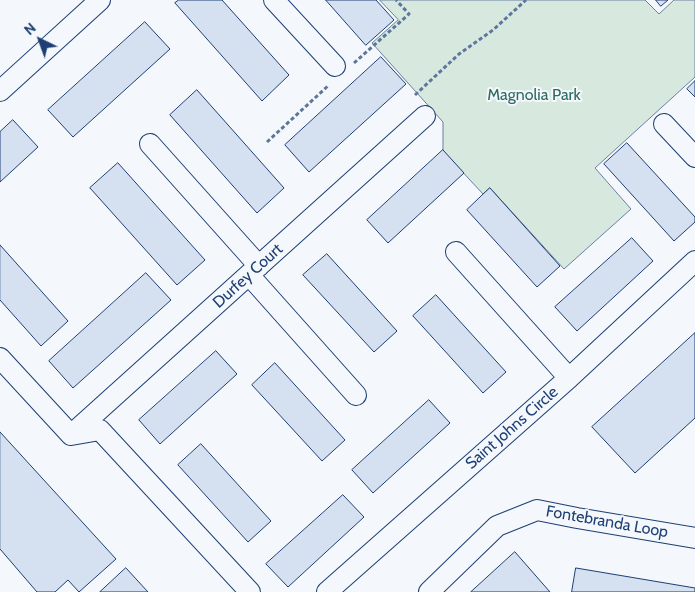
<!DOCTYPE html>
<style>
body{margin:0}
#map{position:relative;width:695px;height:592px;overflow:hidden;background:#f4f7fb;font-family:Cabin,sans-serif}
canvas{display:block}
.north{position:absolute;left:15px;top:15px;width:50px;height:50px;-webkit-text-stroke:4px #f4f7fb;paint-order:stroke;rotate:318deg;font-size:14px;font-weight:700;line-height:20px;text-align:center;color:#1d3f73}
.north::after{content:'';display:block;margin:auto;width:18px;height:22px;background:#1d3f73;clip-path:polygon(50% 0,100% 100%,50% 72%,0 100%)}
</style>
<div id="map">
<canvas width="695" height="592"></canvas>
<div class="north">N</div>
</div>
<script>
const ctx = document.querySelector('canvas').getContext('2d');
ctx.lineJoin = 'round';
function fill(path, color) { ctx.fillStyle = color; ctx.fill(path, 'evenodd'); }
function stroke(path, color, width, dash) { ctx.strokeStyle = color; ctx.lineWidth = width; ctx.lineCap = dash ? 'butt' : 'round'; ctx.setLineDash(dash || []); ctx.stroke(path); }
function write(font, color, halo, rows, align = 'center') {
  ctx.font = font + ' Cabin,sans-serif'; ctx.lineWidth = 4; ctx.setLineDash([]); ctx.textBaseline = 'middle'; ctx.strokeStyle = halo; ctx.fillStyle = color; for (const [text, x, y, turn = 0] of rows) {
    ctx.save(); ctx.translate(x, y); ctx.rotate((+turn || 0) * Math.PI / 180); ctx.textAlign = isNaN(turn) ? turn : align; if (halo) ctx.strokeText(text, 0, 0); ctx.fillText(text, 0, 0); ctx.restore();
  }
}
const green = new Path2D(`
 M380 0H645L659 14 674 0H695V77L595 168 631 209 564 269 490 188 483 194 443 151V122L372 43 398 20Z`);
const building = new Path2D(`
 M179 0H222L289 75 262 101 175 3Z
 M326 0H376L394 20 366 45Z
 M656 0H668L661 6Z
 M145 22 170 49 73 137 48 110Z
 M381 57 406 84 309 172 285 145Z
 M695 81V97L687 89Z
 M197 90 284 188 257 213 170 115Z
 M13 120 38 147 0 182V132Z
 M627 143 695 217V222L674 241 604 164Z
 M443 150 464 173 388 243 367 220Z
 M118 163 205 260 177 285 90 188Z
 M490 188 560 266 537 287 467 210Z
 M632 238 653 261 577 331 555 307Z
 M0 245 68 321 41 346 0 300Z
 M327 254 397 331 374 352 303 275Z
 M146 273 171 300 73 388 49 361Z
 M436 295 506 372 483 393 413 316Z
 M695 333V418L635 473 592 427Z
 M216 351 237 374 160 444 139 420Z
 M275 363 345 440 322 461 252 385Z
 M429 400 450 423 373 493 352 470Z
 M0 432 116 559 79 592 68 580 55 592H37L0 549Z
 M201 444 271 521 248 542 178 465Z
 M343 495 364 517 288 587 266 564Z
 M515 552 550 592H471Z
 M126 568 148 592H100Z
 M576 568 695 588V592H572Z`);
const path = new Path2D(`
 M354 63 409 14 396 0
 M415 95 459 54 493 30 526 0
 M267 142 329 85`);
const street = new Path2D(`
 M274 0 335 66
 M0 91 100 0
 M664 124 695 157
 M150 144 259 266
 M456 252 569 378
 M249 275 356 395
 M0 358 71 435
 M71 435 425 116
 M71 435 100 430 250 592
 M327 592 569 378 695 261
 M429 592 497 526 537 510 577 518 695 538`);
const parkNames = [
 ["Magnolia Park",534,95]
];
const streetNames = [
 ["Durfey Court",248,276,-42],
 ["Saint Johns Circle",512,428,-41],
 ["Fontebranda Loop",607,522,10]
];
fill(green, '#d7e8df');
stroke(green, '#687fa3', 1);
fill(building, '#d5e0f0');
stroke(building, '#1d3f73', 1);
stroke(street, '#1d3f73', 22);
stroke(path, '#5e769c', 3, [4, 2.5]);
stroke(street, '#f4f7fb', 20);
write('16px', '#2c6c60', '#f4f7fb', parkNames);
write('16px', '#1d3f73', '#f4f7fb', streetNames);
</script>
